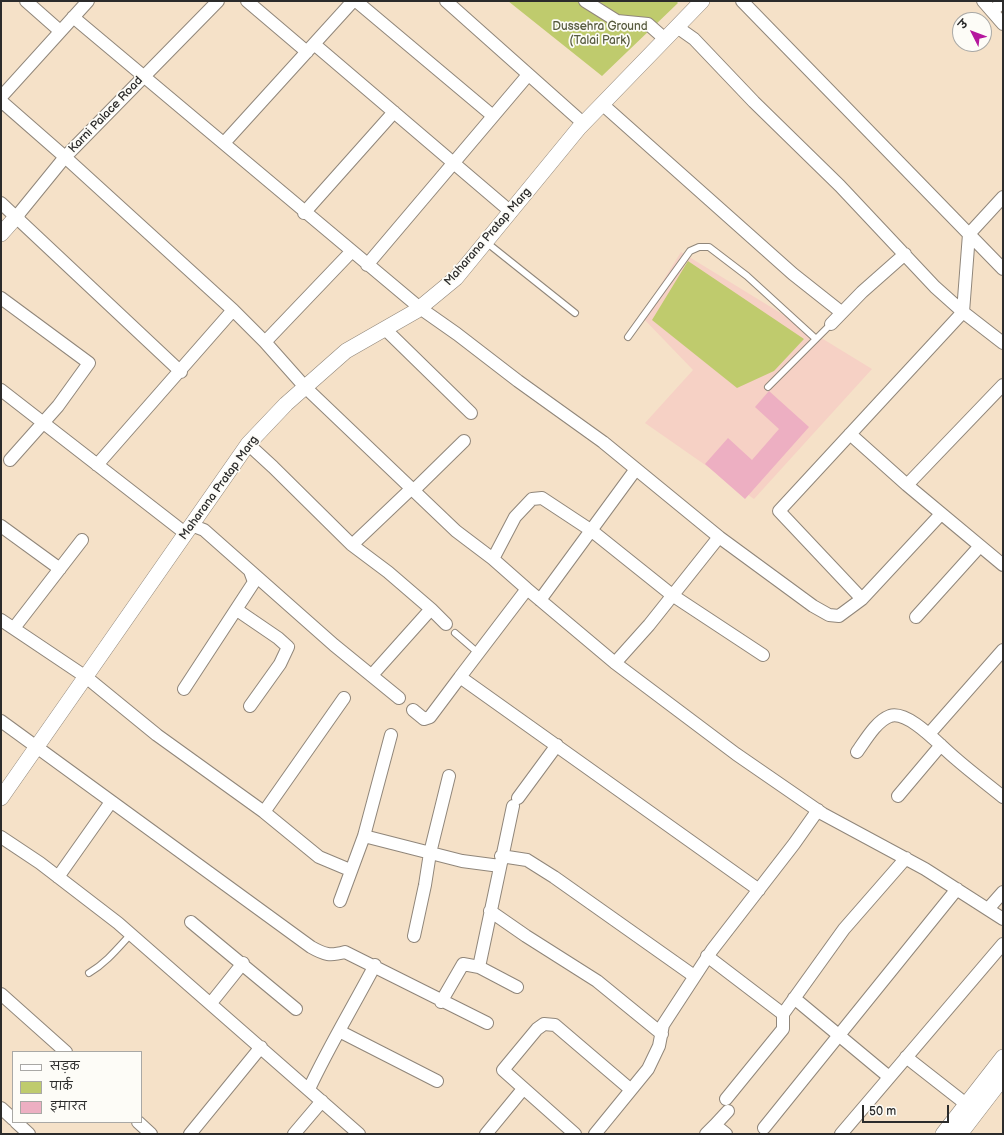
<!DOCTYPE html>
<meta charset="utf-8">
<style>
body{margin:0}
#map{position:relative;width:1004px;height:1135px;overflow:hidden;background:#f5e1c8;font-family:"Balsamiq Sans","Playpen Sans Deva",sans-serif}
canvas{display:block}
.frame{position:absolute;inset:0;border:2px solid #2b2b2b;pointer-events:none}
.legend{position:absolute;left:12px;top:1051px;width:130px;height:72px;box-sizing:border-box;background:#fdfcf7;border:1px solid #a9a8a5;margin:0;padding:5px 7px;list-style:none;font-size:12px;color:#2b2b2b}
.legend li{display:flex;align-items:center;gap:8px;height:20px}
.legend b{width:20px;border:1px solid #a9a8a5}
.north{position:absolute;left:952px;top:12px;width:40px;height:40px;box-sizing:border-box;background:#fdfcf7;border:1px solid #a9a8a5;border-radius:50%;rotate:312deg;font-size:11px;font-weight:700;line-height:16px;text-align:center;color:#2b2b2b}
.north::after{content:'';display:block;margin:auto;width:14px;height:18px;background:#b5179e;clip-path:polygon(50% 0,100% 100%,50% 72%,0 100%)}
.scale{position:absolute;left:862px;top:1105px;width:87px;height:18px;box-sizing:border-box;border:2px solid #2b2b2b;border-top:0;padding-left:5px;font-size:12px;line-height:14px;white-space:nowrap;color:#2b2b2b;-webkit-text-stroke:3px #fdfcf7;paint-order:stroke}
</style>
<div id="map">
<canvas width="1004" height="1135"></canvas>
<div class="frame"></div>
<ul class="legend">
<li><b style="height:5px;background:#fff"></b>सड़क</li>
<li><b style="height:11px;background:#bfcb6d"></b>पार्क</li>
<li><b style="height:11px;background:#edafc2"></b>इमारत</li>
</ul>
<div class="north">उ</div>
<div class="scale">50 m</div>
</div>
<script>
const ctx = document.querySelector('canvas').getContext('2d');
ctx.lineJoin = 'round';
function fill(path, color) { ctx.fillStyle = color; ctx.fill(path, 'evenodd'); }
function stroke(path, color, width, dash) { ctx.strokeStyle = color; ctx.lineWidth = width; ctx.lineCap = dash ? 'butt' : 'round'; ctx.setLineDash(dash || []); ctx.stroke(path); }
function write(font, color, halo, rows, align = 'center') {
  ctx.font = font + ' "Balsamiq Sans",sans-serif'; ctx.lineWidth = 3.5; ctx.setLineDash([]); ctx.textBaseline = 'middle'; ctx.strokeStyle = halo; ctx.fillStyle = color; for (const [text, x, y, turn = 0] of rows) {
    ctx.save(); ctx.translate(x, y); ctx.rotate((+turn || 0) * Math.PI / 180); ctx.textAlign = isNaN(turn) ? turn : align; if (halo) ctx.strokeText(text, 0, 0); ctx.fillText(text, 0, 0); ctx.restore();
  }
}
const built = new Path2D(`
 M681 252 872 369 754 499 645 423 693 370 641 316Z`);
const green = new Path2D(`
 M508 1H676L678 3 602 76Z
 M688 261 804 339 774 371 737 388 652 320Z`);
const building = new Path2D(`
 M769 391 809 427 745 499 705 464 728 438 752 460 779 429 755 407Z`);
const service = new Path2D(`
 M486 242 575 313
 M628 337 690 251 699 247H709L747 276 816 339
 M768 387 831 324
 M455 633 477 652
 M89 973C106 963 118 948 131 934`);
const minor = new Path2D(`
 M26 1 60 31
 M247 1 307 52
 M356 1 493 116
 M446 1 583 123
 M585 1 617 21 648 24 665 39
 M742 1 1003 269
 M983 1 1003 24
 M993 11 1003 1
 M73 17 420 308 457 334 518 381 603 442 719 537 649 625 615 663
 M677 27 694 39 754 102 840 186 935 287 963 312 1003 343
 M314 44 511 212
 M1 97 88 1
 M1 101 65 157 233 310 265 342 305 387 456 531 493 559 527 589 615 663 736 754 823 814 925 869 1003 919
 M602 104 793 274 841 312
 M224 143 353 1
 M1 203 181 372
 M304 213 394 112
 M17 216 65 157 218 1
 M367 265 528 75
 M1 298 89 363 58 406 10 460
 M831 324 862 292 905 254
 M385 329 471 413
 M265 342 351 252
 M1 390 185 533
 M850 434 907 485 1003 565
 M248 444 273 467 352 545 388 572 431 609 372 675
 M97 465 233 310
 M907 485 1003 385
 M414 490 464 441
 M191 525 204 530 334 645 399 698
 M1 526 60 569
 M719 537 813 606 829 615 839 616 862 599 941 514
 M352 545 412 488
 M493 559 515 517 532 499 542 498 592 531 672 595 763 655
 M527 589 460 677 759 890
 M862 599 779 511 963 312 969 234 1003 197
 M540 600 636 469
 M431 609 446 624
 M237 610 278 638 288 647 280 664 250 706
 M916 617 980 546
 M1 620 86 677 157 735 264 812 319 857 350 870
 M14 628 82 540
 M184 689 254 582 250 571
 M413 710 424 719 430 717 460 677
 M1 721 311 947C325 955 330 956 345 952L487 1023
 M929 734 1003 650
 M857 752C865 741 876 721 890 716 909 710 941 747 955 758 971 772 987 784 1003 797
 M898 796 941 745
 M518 798 557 745
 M264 812 344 698
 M364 836 462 861 500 866
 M1 837 40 863 118 923 359 1134
 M501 856 527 860 554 877 694 976
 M58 877 111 802
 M340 901 364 836 391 735
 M988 909 1003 892
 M490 911 526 936 597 981 662 1034
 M191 922 296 1009
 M414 936 425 885 430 853 449 776
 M707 956 783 1014V1029L726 1099
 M479 967 513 806
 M1 994 66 1052
 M794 998 889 1077
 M441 1002 463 964 479 967 517 987
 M211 1003 243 963
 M783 1014 844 929 906 858
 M339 1031 437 1081
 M906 1057 966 1104
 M309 1089C329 1046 353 1007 375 965
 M1 1108 13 1119
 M16 1122 29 1134
 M138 1122 151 1134
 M715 1125 728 1111
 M764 1128 957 889
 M190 1134 261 1047
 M294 1134 322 1101
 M486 1134 523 1089
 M575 1134 503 1070 537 1029 544 1024 555 1025 630 1089
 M595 1134 648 1069 659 1046 663 1025 712 950 794 844 818 810
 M706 1134 715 1125 726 1134
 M841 1134 1003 944`);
const tertiary = new Path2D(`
 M1 234 17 216
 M1 798 248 444 286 404 346 351 416 311 456 278 579 128 702 1
 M943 1134 1003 1057
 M960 1134 1003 1078`);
const parkNames = [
 ["Dussehra Ground",600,27],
 ["(Talai Park)",600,41]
];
const streetNames = [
 ["Karni Palace Road",106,115,-46],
 ["Maharana Pratap Marg",488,237,-49],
 ["Maharana Pratap Marg",219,488,-54]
];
fill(built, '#f6d1c5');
fill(green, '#bfcb6d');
fill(building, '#edafc2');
stroke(service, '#90867a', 8);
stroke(minor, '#90867a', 14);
stroke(tertiary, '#90867a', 16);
stroke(service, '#fff', 6);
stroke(minor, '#fff', 12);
stroke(tertiary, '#fff', 15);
write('12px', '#575b3f', '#fdfcf7', parkNames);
write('12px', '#2b2b2b', '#fdfcf7', streetNames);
</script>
